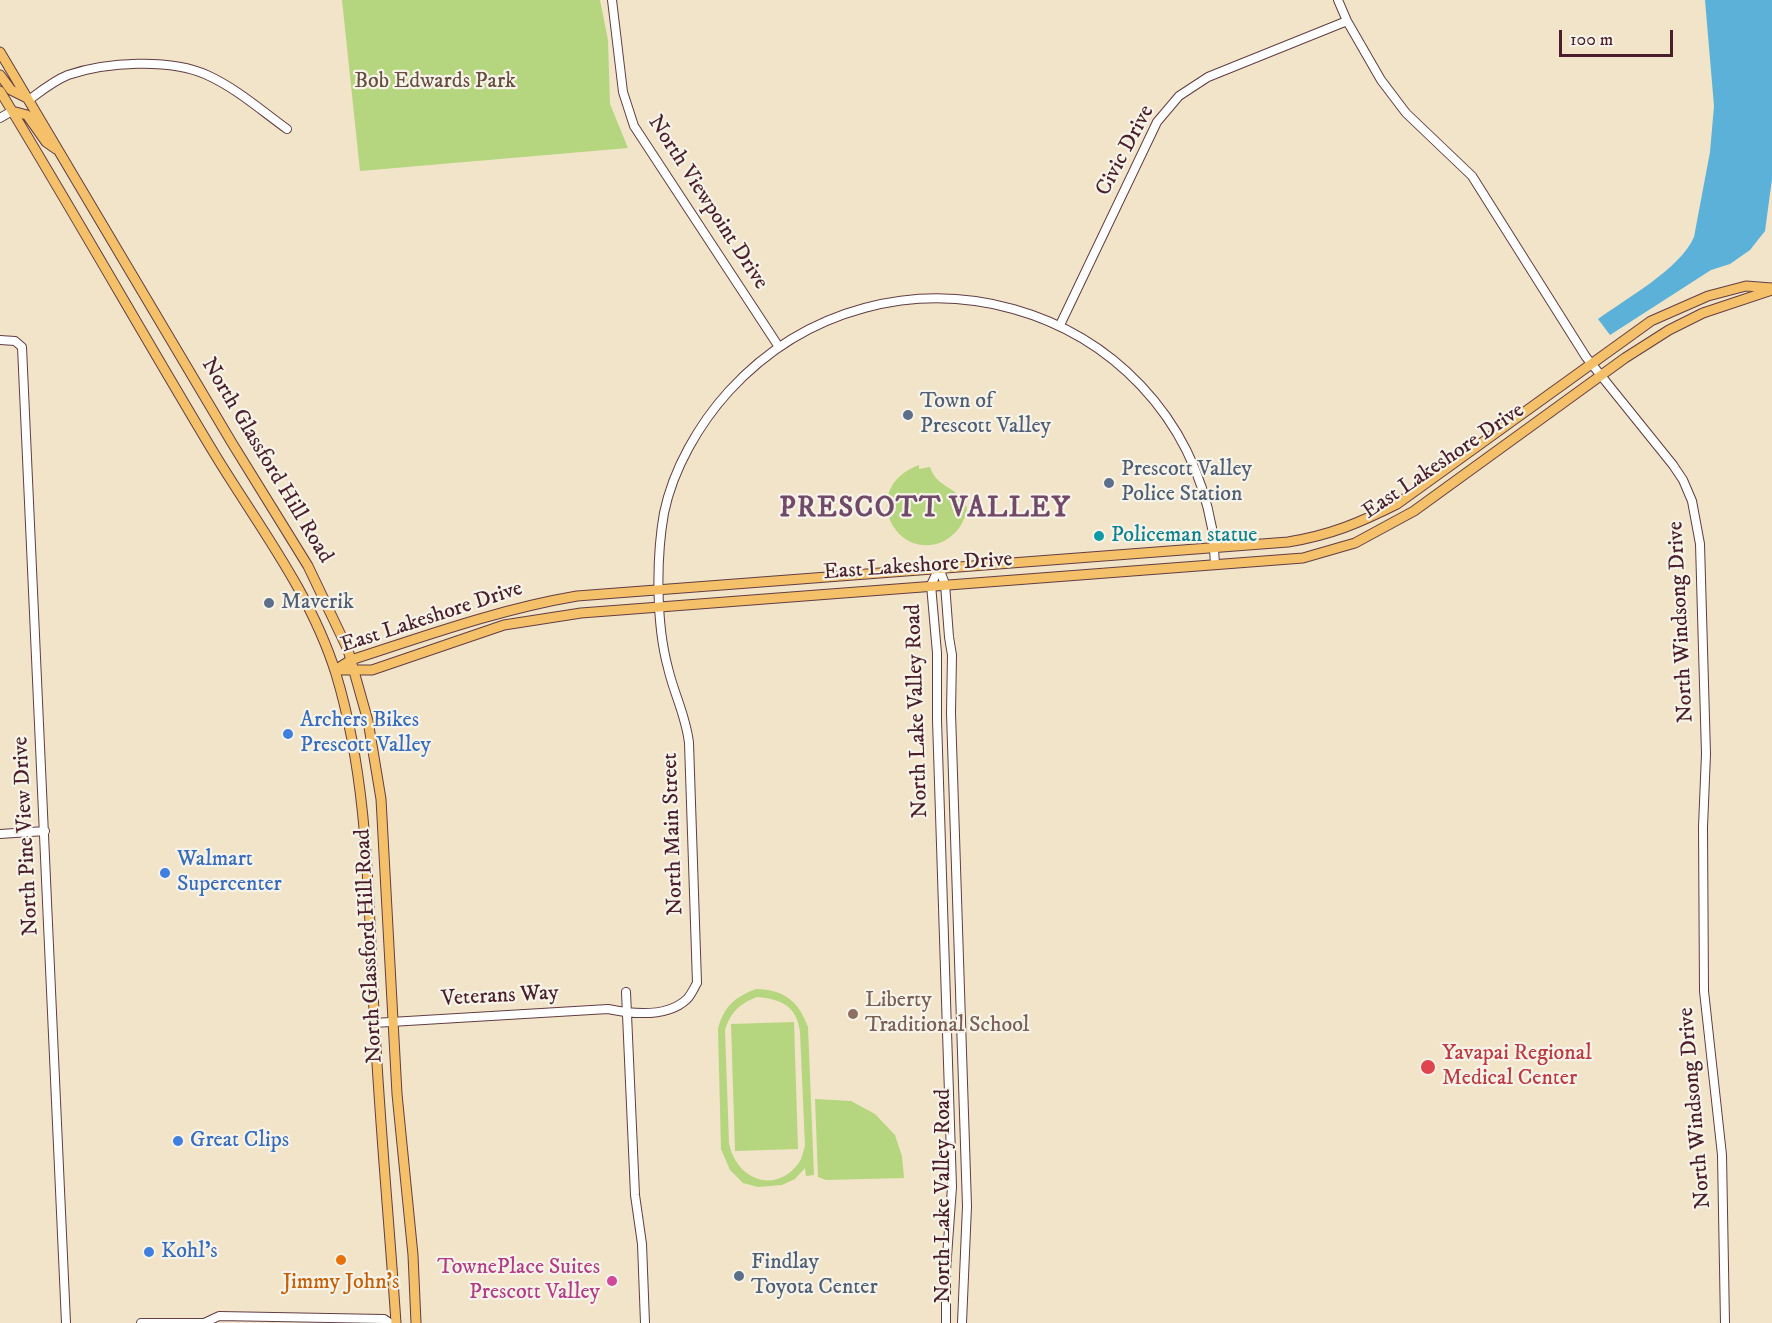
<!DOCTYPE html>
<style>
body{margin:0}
#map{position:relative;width:1772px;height:1323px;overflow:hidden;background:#f1e4c9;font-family:"IM FELL DW Pica",serif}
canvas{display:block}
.scale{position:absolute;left:1559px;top:30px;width:114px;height:27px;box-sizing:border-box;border:3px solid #4a1f2b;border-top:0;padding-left:8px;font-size:18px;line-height:21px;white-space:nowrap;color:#4a1f2b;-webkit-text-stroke:4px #f7f3e8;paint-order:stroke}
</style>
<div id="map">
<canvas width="1772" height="1323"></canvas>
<div class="scale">100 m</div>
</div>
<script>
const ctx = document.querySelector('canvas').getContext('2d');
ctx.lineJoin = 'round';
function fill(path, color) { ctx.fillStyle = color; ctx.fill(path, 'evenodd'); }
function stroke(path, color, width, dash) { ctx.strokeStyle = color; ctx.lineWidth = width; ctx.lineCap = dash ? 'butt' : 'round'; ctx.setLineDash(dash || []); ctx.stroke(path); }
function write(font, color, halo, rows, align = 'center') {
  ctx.font = font + ' "IM FELL DW Pica",serif'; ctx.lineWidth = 4.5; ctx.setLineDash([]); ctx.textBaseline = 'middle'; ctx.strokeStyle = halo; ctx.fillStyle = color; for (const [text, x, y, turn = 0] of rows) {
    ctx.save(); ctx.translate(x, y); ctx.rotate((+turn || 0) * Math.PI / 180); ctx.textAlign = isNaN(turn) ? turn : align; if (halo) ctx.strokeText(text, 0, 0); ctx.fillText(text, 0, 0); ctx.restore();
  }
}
const green = new Path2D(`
 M342 0H600L608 40 610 104 628 148 360 171Z
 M919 465V469L930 467C937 489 958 485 967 508 965 522 957 534 944 541 896 564 857 488 919 465Z
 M756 989C784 990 798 1000 808 1027L814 1175 806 1176 805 1168 795 1179 782 1185 758 1187 743 1183 730 1170 721 1149 718 1029C724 1006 735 997 756 989ZM757 997C781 999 797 1006 800 1032L805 1146C803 1152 802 1159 798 1164 774 1195 736 1179 729 1143L725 1030C731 1012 739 1004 757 997Z
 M794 1022 798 1149 735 1151 731 1024Z
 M815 1099 851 1101 875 1114 895 1135 902 1156 904 1178 826 1180 818 1177Z`);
const water = new Path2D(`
 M1705 0H1772V179L1765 231 1750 250 1730 264 1711 270 1610 335 1598 319C1627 298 1680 269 1694 237L1710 152 1714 106Z`);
const minor = new Path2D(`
 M612 0 623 92 634 126 779 347
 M1338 0 1347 21 1381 80 1406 113 1472 176 1586 357 1673 465 1683 480 1692 501 1700 544 1706 754 1703 827 1704 991 1722 1155 1725 1323
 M29 100C41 91 53 81 68 75 106 62 170 58 207 75 236 88 262 111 287 129
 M0 118 12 111
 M1060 325 1157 122 1179 96 1208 77 1347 21
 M0 340 15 341 22 347 66 1323
 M939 568 931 585 937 653V720L952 1187 946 1271V1323
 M939 568 945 584 949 637 952 655 951 713 967 1206 962 1323
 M0 834 45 831
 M626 992 635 1195 642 1244 645 1323
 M374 1023 608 1009C632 1014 667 1018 687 999 691 995 694 988 697 983L689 743C686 716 674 694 668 668 656 624 656 558 664 513 673 469 699 424 729 391 886 220 1170 298 1212 528 1214 540 1214 552 1215 564
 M141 1323H205
 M204 1323 219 1316 384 1319 390 1323`);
const major = new Path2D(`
 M0 52 232 443 308 566 348 650 368 721 381 799 397 1094 413 1255 416 1323
 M0 75 11 90 27 98
 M0 91C73 211 142 333 214 453 257 524 311 593 336 674 369 783 368 898 374 1011 379 1115 389 1219 396 1323
 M12 111 27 115 46 142 56 149
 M335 670 351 660C425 636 500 609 577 596L1288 542C1331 535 1359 523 1397 504L1651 321 1708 296 1746 286 1772 288
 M335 670H372L504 625 581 613 1303 558 1355 543 1414 511 1625 358 1669 330 1703 313 1772 290`);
const markers = [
 [908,415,6,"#5c6f8a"],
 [1109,483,6,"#5c6f8a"],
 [1099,536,6,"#0f9aa8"],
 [269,603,6,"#5c6f8a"],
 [288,734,6,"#3f7fe0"],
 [165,873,6,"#3f7fe0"],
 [853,1014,6,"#8d6e63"],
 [1428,1067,8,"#e0444e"],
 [178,1141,6,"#3f7fe0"],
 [149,1252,6,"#3f7fe0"],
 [341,1260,6,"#e8710a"],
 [739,1276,6,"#5c6f8a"],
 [612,1281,6,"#d1479c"]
];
const parkNames = [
 ["Bob Edwards Park",435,82]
];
const streetNames = [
 ["Civic Drive",1126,151,-62],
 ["North Viewpoint Drive",707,203,57],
 ["North Glassford Hill Road",266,461,59],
 ["East Lakeshore Drive",1444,462,-34],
 ["East Lakeshore Drive",918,567,-4],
 ["East Lakeshore Drive",432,618,-18],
 ["North Windsong Drive",1682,622,-93],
 ["North Lake Valley Road",918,711,-92],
 ["North Main Street",674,834,-92],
 ["North Pine View Drive",27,836,-93],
 ["North Glassford Hill Road",370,946,-93],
 ["Veterans Way",500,997,-3],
 ["North Windsong Drive",1696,1108,-95],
 ["North Lake Valley Road",944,1196,-90]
];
const serviceNames = [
 ["Town of",920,402],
 ["Prescott Valley",920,427],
 ["Prescott Valley",1121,470],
 ["Police Station",1121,495],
 ["Maverik",281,603],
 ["Findlay",751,1263],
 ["Toyota Center",751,1288]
];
const cultureNames = [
 ["Policeman statue",1111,536]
];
const shopNames = [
 ["Archers Bikes",300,721],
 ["Prescott Valley",300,746],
 ["Walmart",177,860],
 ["Supercenter",177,885],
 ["Great Clips",190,1141],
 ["Kohl's",161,1252]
];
const educationNames = [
 ["Liberty",865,1001],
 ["Traditional School",865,1026]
];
const healthNames = [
 ["Yavapai Regional",1442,1054],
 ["Medical Center",1442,1079]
];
const hotelNames = [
 ["TownePlace Suites",600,1268],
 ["Prescott Valley",600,1293]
];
const foodNames = [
 ["Jimmy John's",341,1283]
];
const districtNames = [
 ["PRESCOTT VALLEY",925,510]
];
fill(green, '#b5d67e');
fill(water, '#5cb1d8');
stroke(minor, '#633d43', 10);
stroke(major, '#633d43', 11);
stroke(minor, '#fff', 8);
stroke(major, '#f4c16a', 9);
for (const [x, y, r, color] of markers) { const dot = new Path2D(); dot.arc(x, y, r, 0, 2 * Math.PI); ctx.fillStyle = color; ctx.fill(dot); stroke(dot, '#f7f3e8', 2); }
write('22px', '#654d40', '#f7f3e8', parkNames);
write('22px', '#4a1f2b', '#f7f3e8', streetNames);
write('22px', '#4e5e75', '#f7f3e8', serviceNames, 'left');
write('22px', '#0d838f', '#f7f3e8', cultureNames, 'left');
write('22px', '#366cbe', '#f7f3e8', shopNames, 'left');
write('22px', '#785e54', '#f7f3e8', educationNames, 'left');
write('22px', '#be3a42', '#f7f3e8', healthNames, 'left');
write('22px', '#b23c85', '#f7f3e8', hotelNames, 'right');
write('22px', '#c56008', '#f7f3e8', foodNames);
ctx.letterSpacing = '1.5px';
write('bold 28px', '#714969', '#f7f3e8', districtNames);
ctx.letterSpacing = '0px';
</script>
